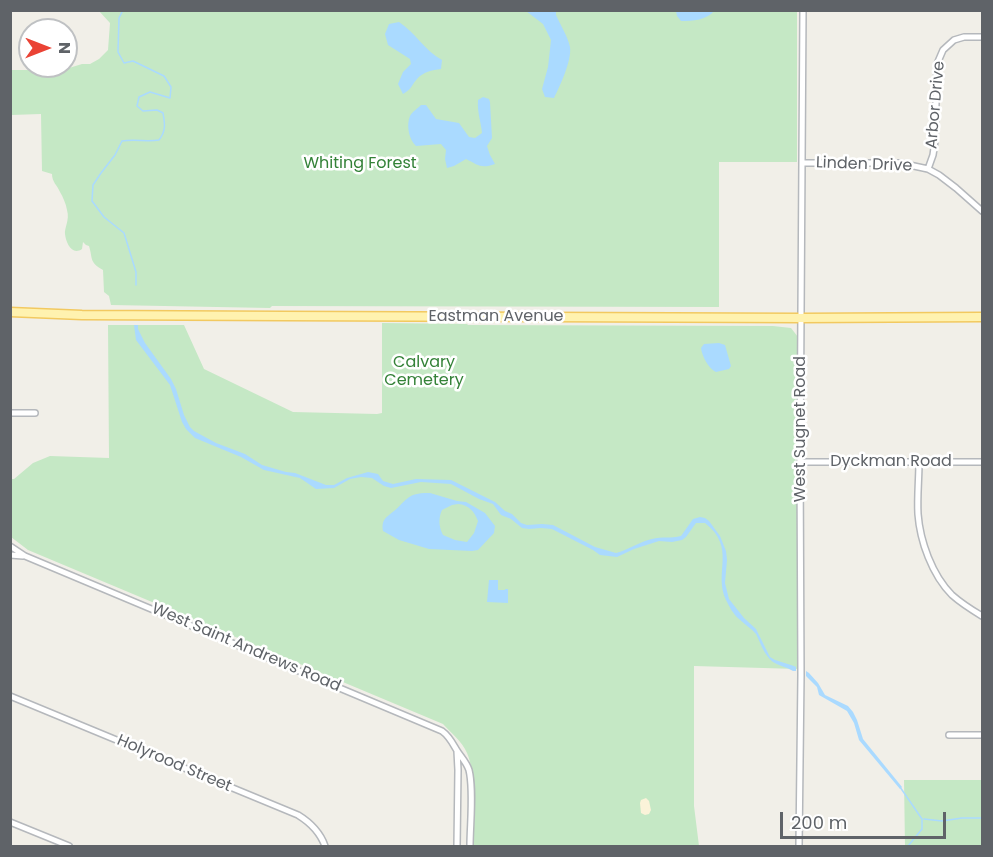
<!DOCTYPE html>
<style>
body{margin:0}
#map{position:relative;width:993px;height:857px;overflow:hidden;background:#f1efe8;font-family:Poppins,sans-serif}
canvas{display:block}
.frame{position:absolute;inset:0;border:12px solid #5f6368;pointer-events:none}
.north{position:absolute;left:18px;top:18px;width:60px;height:60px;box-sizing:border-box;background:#fff;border:2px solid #bfc1c3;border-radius:50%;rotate:90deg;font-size:16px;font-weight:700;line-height:24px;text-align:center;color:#5f6368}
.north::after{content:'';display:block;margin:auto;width:21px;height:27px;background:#ea4335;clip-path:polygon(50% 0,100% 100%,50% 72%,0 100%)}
.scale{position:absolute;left:780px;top:812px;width:166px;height:27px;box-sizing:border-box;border:3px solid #5f6368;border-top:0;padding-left:8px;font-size:18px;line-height:21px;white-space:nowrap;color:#5f6368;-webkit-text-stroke:4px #fff;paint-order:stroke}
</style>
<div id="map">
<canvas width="993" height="857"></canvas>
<div class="frame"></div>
<div class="north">N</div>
<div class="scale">200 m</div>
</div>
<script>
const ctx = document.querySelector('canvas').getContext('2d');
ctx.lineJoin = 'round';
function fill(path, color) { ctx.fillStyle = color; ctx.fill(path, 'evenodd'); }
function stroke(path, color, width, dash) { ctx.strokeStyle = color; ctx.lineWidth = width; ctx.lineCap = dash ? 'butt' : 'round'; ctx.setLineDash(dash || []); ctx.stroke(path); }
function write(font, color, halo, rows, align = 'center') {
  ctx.font = font + ' Poppins,sans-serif'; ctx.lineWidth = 5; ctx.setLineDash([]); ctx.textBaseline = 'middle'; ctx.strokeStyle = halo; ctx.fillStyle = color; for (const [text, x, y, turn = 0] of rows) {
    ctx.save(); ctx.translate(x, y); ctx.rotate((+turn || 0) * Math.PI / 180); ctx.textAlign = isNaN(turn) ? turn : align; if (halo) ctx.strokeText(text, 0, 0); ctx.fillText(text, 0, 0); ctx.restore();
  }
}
const green = new Path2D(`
 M99 11H797V162H719V307L272 306 270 308 111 305 109 296 104 292 103 270C89 262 93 259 89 246L86 245 83 242 82 249C72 256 66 243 65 234 64 228 70 220 67 210 66 204 63 197 60 192 57 185 52 182 52 174L42 171 41 114 11 115 10 70H53L54 66H66L69 68 82 64H90L99 59 108 50 110 23Z
 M382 323 467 324 468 325 773 326 791 328 798 337V669L694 666V806L699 846H472C472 820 477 776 467 753 462 741 451 733 443 724L28 550 11 537V479H14L33 463 50 456 109 458 108 325H184L204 369 293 412 377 414 382 413Z
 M904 780H982V846H905Z`);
const sand = new Path2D(`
 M646 798 649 801 651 810 649 814 645 815 641 813 640 803 641 800Z`);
const water = new Path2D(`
 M526 11H556V15C560 24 568 37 570 47 572 60 560 86 554 98L545 97 542 89 548 67 551 40 543 24Z
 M676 11V10L714 11C707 20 693 21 681 21L677 16Z
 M399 22C416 33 424 50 442 60L441 69C432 70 423 72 417 79 410 87 413 88 403 94L398 84 403 72 411 64 410 59 388 45 385 34 389 24Z
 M483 97 489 99 490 102 492 138 487 146 490 155 495 164C481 169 478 165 466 159L454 166 447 168 445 159 446 150 441 144 416 146C409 140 406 125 410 116 412 112 418 108 421 105H426L436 119 459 123 469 137 475 138 482 133C481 122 477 112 478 100Z
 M134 325H138V329L145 343 171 379 176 389 184 415 190 427 194 431 216 443 245 454 262 465 286 472 295 473 326 485H334L347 478 368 472 378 474 383 481 393 484 416 479 451 480 495 502 505 511 512 514 521 523 527 525 542 524 553 525 595 547 616 553C628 550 639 542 652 539 662 536 671 539 681 536L693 519 700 517 705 518 709 521 720 536 726 551 727 560 725 583 729 599 744 618 756 629 770 657 775 660 794 666 796 667V671H793C787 667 779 666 773 662 764 655 761 644 756 634 751 628 744 624 739 619 733 614 729 606 726 600 713 572 737 548 705 523H696L686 537 682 540 672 542 659 541 634 549 617 557 600 555 593 550 552 529 541 528 529 529 522 528 511 519 501 515 493 504 479 499 451 484 421 482 391 488 384 486 372 478 361 477 350 479 334 488 316 489 300 478 264 470 241 457 195 438 186 429 182 422 170 385 136 340Z
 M719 343 725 345 731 366 729 369 716 372C708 368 702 356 701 348L704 344Z
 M424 493H430L457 501 466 502 485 513 495 526 494 533 478 550 472 551 429 549 399 540 383 531C381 519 387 517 394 511 406 501 407 494 424 493ZM458 504C469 505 474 511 478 521L474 533 467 542 455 540 443 535C439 527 438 519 442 510L452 505Z
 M489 580H498V590H505V589H508V603L487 602Z
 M806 671 809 673 818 683 825 695 848 706 853 712 857 720 863 739 902 787 900 789 859 740 854 723 847 711 819 695 817 687 806 676Z`);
const stream = new Path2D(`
 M123 10 119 18 118 52 124 63 133 61 164 76 171 87 170 98 150 92 139 97 137 106 143 111 157 110 163 113C165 124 166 131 159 140 147 142 135 139 122 141L115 155 101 173 93 185 92 201 104 217 124 233 136 272V285
 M900 787 922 819V829L908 846
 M924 819 942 821 962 818H982`);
const street = new Path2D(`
 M802 163H900L928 169 939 175 956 188 982 211
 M928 169 933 155 935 141 937 64 943 50 954 40 964 37H982
 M10 413H35
 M800 462H982
 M919 462C919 479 917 497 918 514 920 541 932 575 952 595 961 603 972 610 982 616
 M10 546 25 556 442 731C449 736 452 742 456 749 460 756 466 761 469 770 474 790 470 825 470 846
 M10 555 23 556
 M10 696 298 815C311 823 320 832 325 846
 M949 735H982
 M457 751 458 770 457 846
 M10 822 69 846
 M799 846 801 675 800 462 803 10`);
const primary = new Path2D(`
 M10 312 82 315 283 316 802 318 982 317`);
const streetNames = [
 ["Arbor Drive",936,105,-85],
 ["Linden Drive",864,165,2],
 ["Eastman Avenue",496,317],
 ["West Sugnet Road",801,429,-90],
 ["Dyckman Road",891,462],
 ["West Saint Andrews Road",246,648,23],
 ["Holyrood Street",174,764,23]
];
const parkNames = [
 ["Whiting Forest",360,164],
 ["Calvary",424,363],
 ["Cemetery",424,381]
];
fill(green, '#c5e8c5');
fill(sand, '#fbf3d9');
fill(water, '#aadaff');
stroke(stream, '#aadaff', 1.5);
stroke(street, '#b5b8bc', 8);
stroke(primary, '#f2c960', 11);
stroke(street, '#fff', 5);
stroke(primary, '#fff2af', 8);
write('16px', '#5f6368', '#fff', streetNames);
write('16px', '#348238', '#fff', parkNames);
</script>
